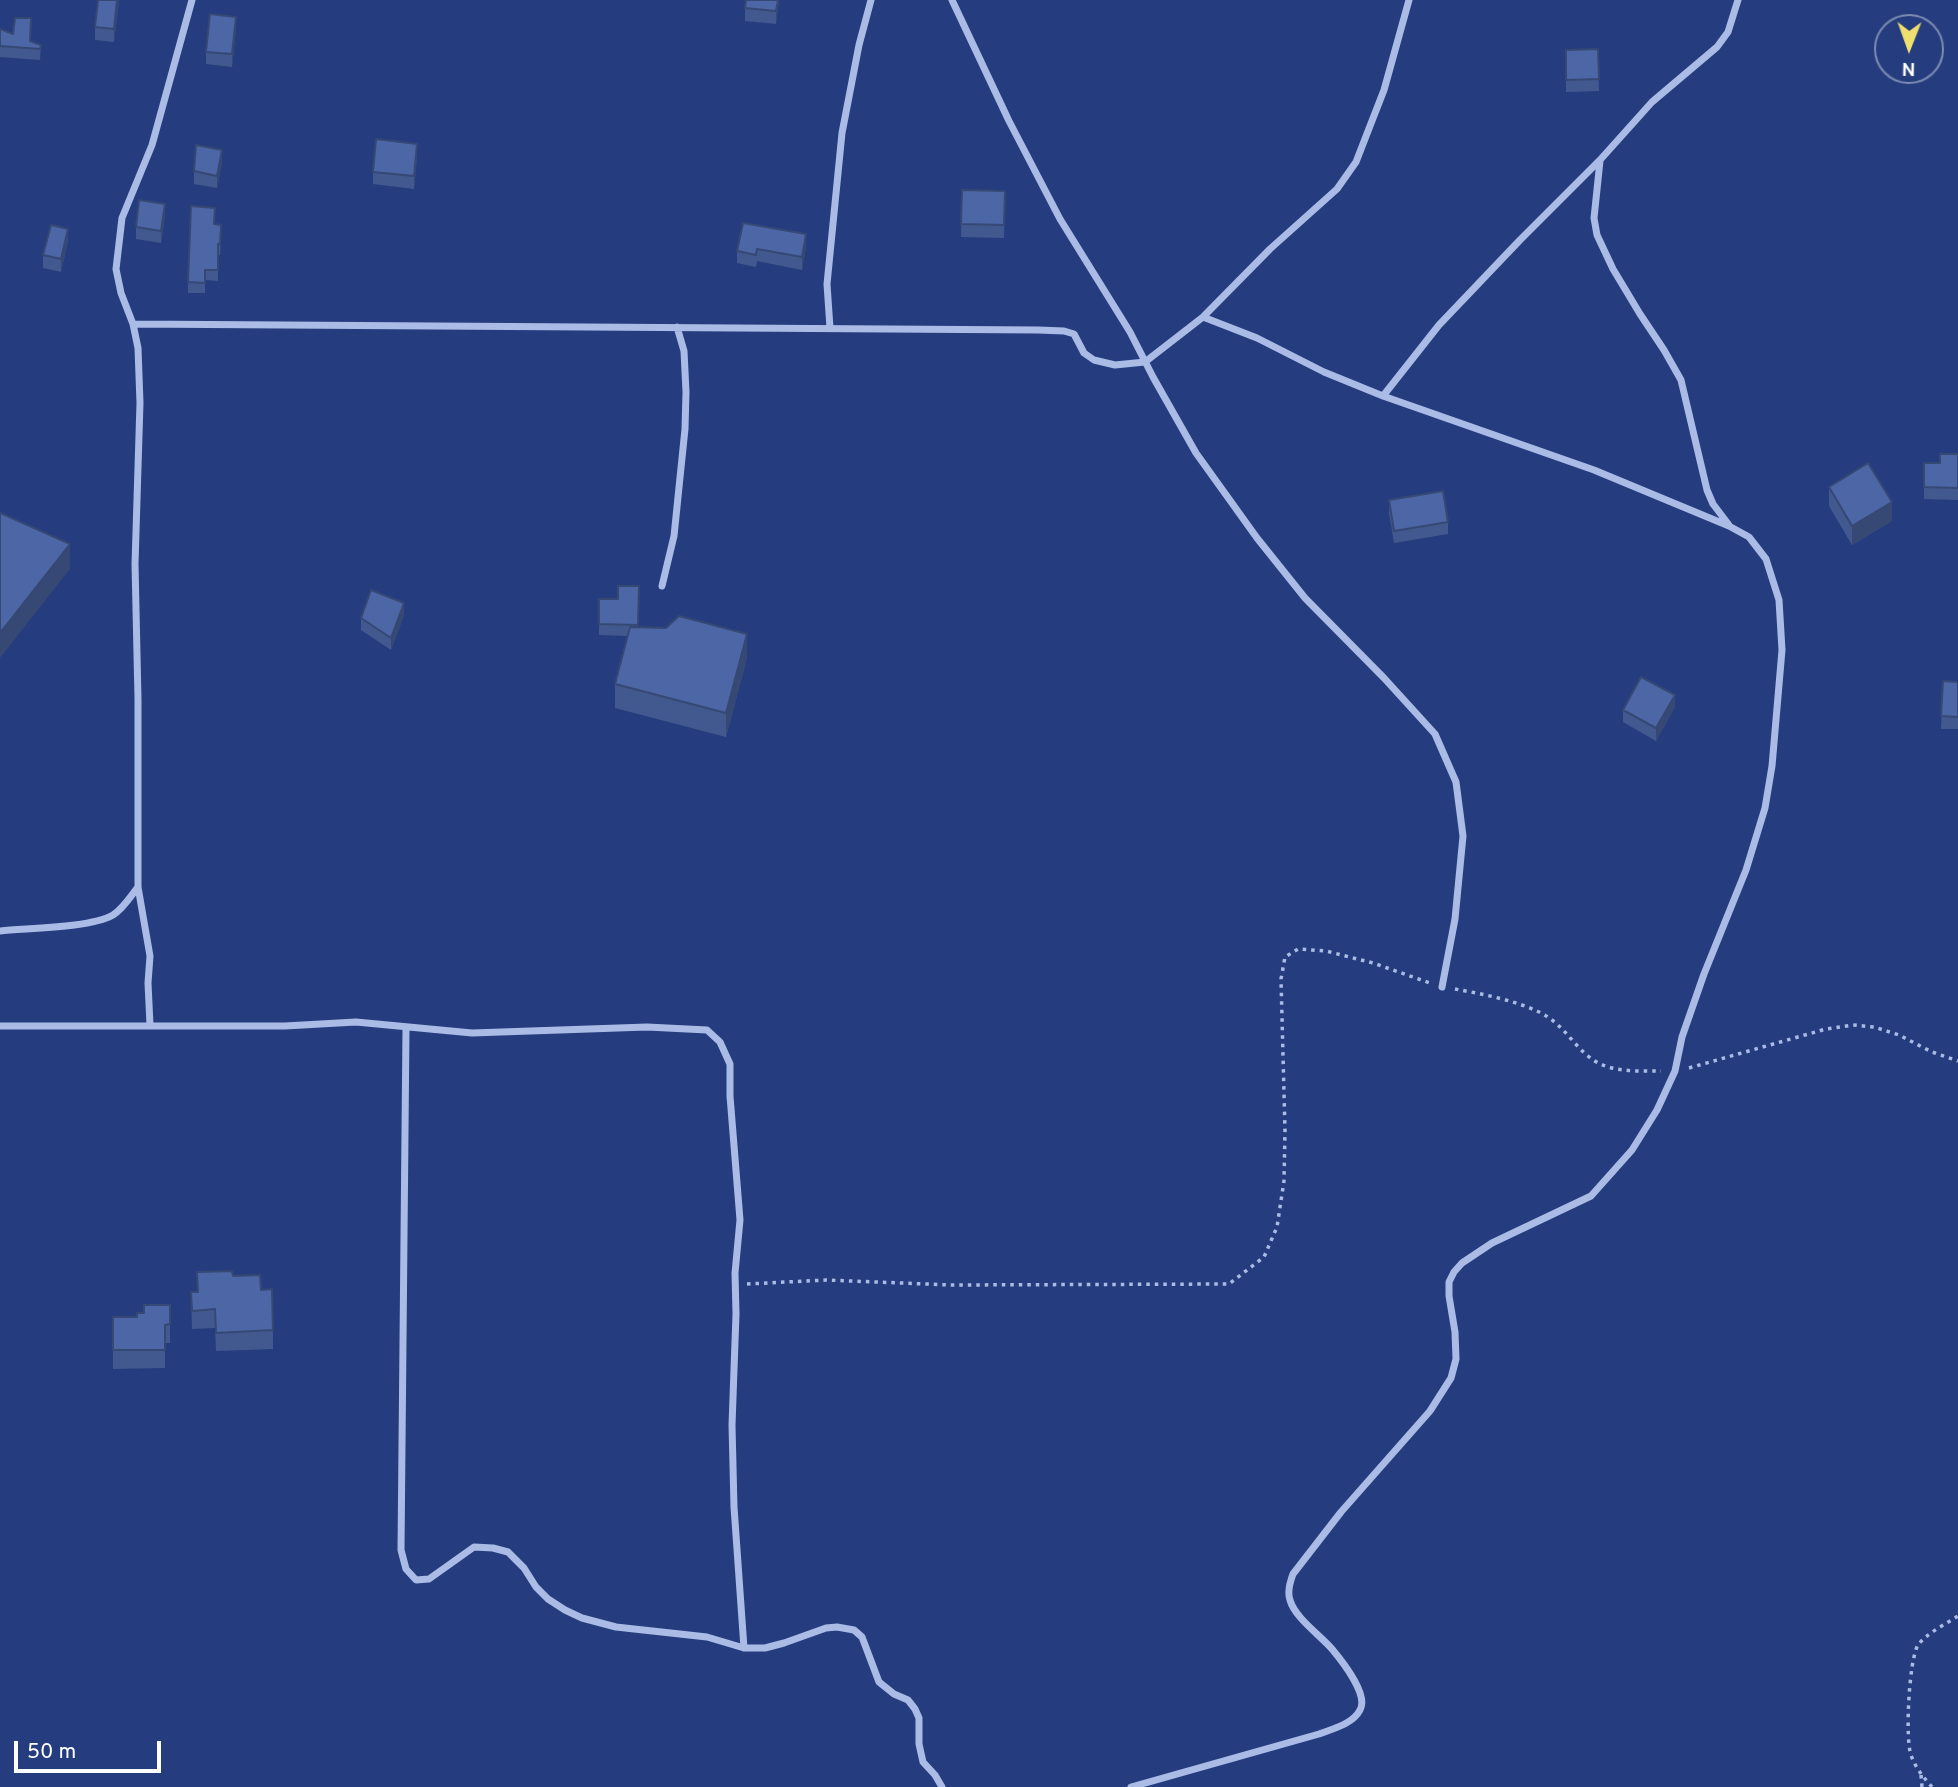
<!DOCTYPE html>
<style>
body{margin:0}
#map{position:relative;width:1958px;height:1787px;overflow:hidden;background:#253d7e;font-family:Overpass,sans-serif}
canvas{display:block}
.north{position:absolute;left:1874px;top:14px;width:70px;height:70px;box-sizing:border-box;background:#253d7e;border:2px solid #7c8bb2;border-radius:50%;rotate:181deg;font-size:19px;font-weight:700;line-height:28px;text-align:center;color:#fff}
.north::after{content:'';display:block;margin:auto;width:24px;height:32px;background:#efdf6f;clip-path:polygon(50% 0,100% 100%,50% 72%,0 100%)}
.scale{position:absolute;left:14px;top:1741px;width:147px;height:32px;box-sizing:border-box;border:4px solid #fff;border-top:0;padding-left:9px;font-size:21px;line-height:24px;white-space:nowrap;color:#fff;-webkit-text-stroke:5px #253d7e;paint-order:stroke}
</style>
<div id="map">
<canvas width="1958" height="1787"></canvas>
<div class="north">N</div>
<div class="scale">50 m</div>
</div>
<script>
const ctx = document.querySelector('canvas').getContext('2d');
ctx.lineJoin = 'round';
function stroke(path, color, width, dash) { ctx.strokeStyle = color; ctx.lineWidth = width; ctx.lineCap = dash ? 'butt' : 'round'; ctx.setLineDash(dash || []); ctx.stroke(path); }
function fill(path, color) { ctx.fillStyle = color; ctx.fill(path, 'evenodd'); }
const path = new Path2D(`
 M1455 989C1482 994 1514 1000 1539 1012 1563 1024 1569 1040 1588 1056 1607 1073 1636 1071 1661 1071
 M1689 1068 1826 1029 1853 1025 1874 1027 1899 1035 1932 1052 1958 1061
 M747 1284 826 1280 951 1285 1229 1284 1264 1257 1277 1227 1284 1181 1285 1131 1281 979 1285 957 1298 949 1326 951 1373 963 1430 983
 M1921 1775 1922 1787
 M1932 1787C1923 1777 1915 1767 1911 1755 1905 1739 1909 1659 1918 1645 1927 1633 1946 1624 1958 1616`);
const street = new Path2D(`
 M952 0 1009 121 1060 219 1130 332 1153 377 1196 453 1257 538 1305 598 1384 678 1435 734 1456 782 1463 836 1455 919 1442 987
 M1600 161 1594 218 1597 235 1613 269 1640 314 1664 350 1681 380 1707 490 1713 504 1729 525
 M133 324 1038 330 1064 331 1074 334 1084 353 1094 360 1115 365 1145 362 1203 317 1270 249 1337 189 1356 162 1384 90 1409 0
 M830 328 827 284 842 133 859 45 871 0
 M1383 396 1439 325 1520 240 1600 160 1652 102 1717 47 1728 32 1738 0
 M662 586 674 536 685 429 686 392 684 351 677 327
 M0 931C28 928 90 928 113 915 123 909 131 896 138 887
 M150 1025 148 983 150 956 138 887V699L135 564 140 403 138 348 133 324 121 293 116 269 122 218 152 145 192 0
 M0 1026H285L356 1022 472 1033 647 1027 707 1030 720 1042 730 1064V1096L740 1220 735 1273 736 1314 732 1425 734 1507 744 1648
 M406 1028 401 1550 406 1569 416 1580 429 1579 474 1547 493 1548 508 1552 524 1568 536 1587 548 1599 565 1610 582 1618 616 1627 707 1637 744 1648H765L784 1643 826 1628 837 1627 854 1630 862 1637 879 1682 894 1694 908 1700 915 1709 919 1718V1744L923 1762 935 1775 942 1787
 M1131 1787 1319 1734C1332 1729 1353 1724 1360 1710 1369 1695 1342 1661 1332 1649 1320 1635 1295 1618 1290 1600 1287 1592 1290 1582 1293 1574L1341 1512 1430 1411 1451 1378 1456 1359 1455 1332 1449 1296V1282L1454 1272 1462 1263 1492 1243 1591 1196 1632 1150 1657 1110 1675 1071 1682 1037 1704 974 1746 870 1765 808 1772 766 1782 650 1779 600 1766 559 1749 537 1729 526 1594 470 1383 396 1324 372 1257 338 1203 317`);
const wall = new Path2D(`
 M119 0 114 42 95 40V27Z
 M779 0 776 24 745 21V8Z
 M0 29 13 34 31 29 30 41 41 45 40 60 0 57Z
 M236 29 232 67 206 64V52Z
 M1598 49 1599 91 1566 92V50Z
 M417 156 414 189 373 184V172Z
 M222 162 217 188 194 184V171Z
 M962 190 1005 191 1004 238 961 237Z
 M165 216 161 243 136 239V227Z
 M743 223 806 247 802 270 757 261 756 267 737 263V251Z
 M221 235 220 255H218V281L205 280V293H188V282Z
 M68 241 61 272 43 268V255Z
 M1958 454V500L1924 499V463H1940Z
 M1829 487 1892 521 1852 545 1829 506Z
 M1389 500 1448 522V534L1394 543 1389 513Z
 M639 586 638 627 747 658 726 737 615 708V684L628 636 599 635V599H618Z
 M404 615 391 650 361 630V618Z
 M1943 681 1958 682V729H1941Z
 M1675 707 1656 741 1623 722V710Z
 M197 1272 233 1276 261 1290 273 1330V1349L216 1351 215 1328 192 1329 191 1292H197Z
 M170 1305V1343H165V1368L113 1369V1317H137L144 1313Z`);
const shadedWall = new Path2D(`
 M117 0H119L114 42V29Z
 M778 0H779L776 24V11Z
 M236 17V29L232 67V54Z
 M417 144V156L414 189V176Z
 M222 150V162L217 188V176Z
 M165 204V216L161 243V231Z
 M68 229V241L61 272V259Z
 M806 234V247L802 270V257Z
 M1892 502V521L1852 545V526Z
 M70 544V569L0 658V633Z
 M404 603V615L391 650V638Z
 M747 634V658L726 737V713Z
 M1675 695V707L1656 741V728Z`);
const building = new Path2D(`
 M98 0H117L114 29 95 27Z
 M746 0H778L776 11 745 8Z
 M210 14 236 17 232 54 206 52Z
 M15 18H31L30 41 41 45 40 49 0 46V29L13 34Z
 M1598 49 1599 79 1566 80V50Z
 M376 139 417 144 414 176 373 172Z
 M196 145 222 150 217 176 194 171Z
 M962 190 1005 191 1004 225 961 224Z
 M139 200 165 204 161 231 136 227Z
 M191 206 215 208 214 224 221 225 220 244H218V270H205V283L188 282Z
 M743 223 806 234 802 257 757 249 756 255 737 251Z
 M51 225 68 229 61 259 43 255Z
 M1940 454H1958V488L1924 487V463H1940Z
 M1868 463 1892 502 1852 526 1829 487Z
 M1443 491 1448 522 1394 531 1389 500Z
 M0 513 70 544 0 633Z
 M618 586H639L638 625 599 624V599H618Z
 M371 590 404 603 391 638 361 618Z
 M679 616 747 634 726 713 615 684 630 627 666 628Z
 M1641 677 1675 695 1656 728 1623 710Z
 M1943 681 1958 682V717L1941 716Z
 M232 1271 233 1276 260 1275 261 1290 272 1289 273 1330 216 1333 215 1309 192 1311 191 1292H198L197 1272Z
 M144 1305H170V1324L165 1325V1350H113V1317H137V1313H144Z`);
stroke(path, '#aabbe5', 3.5, [3.5, 5]);
stroke(street, '#aabbe5', 7);
fill(wall, '#42598f');
fill(shadedWall, '#364874');
fill(building, '#4d67a6');
stroke(building, '#364874', 2);
</script>
